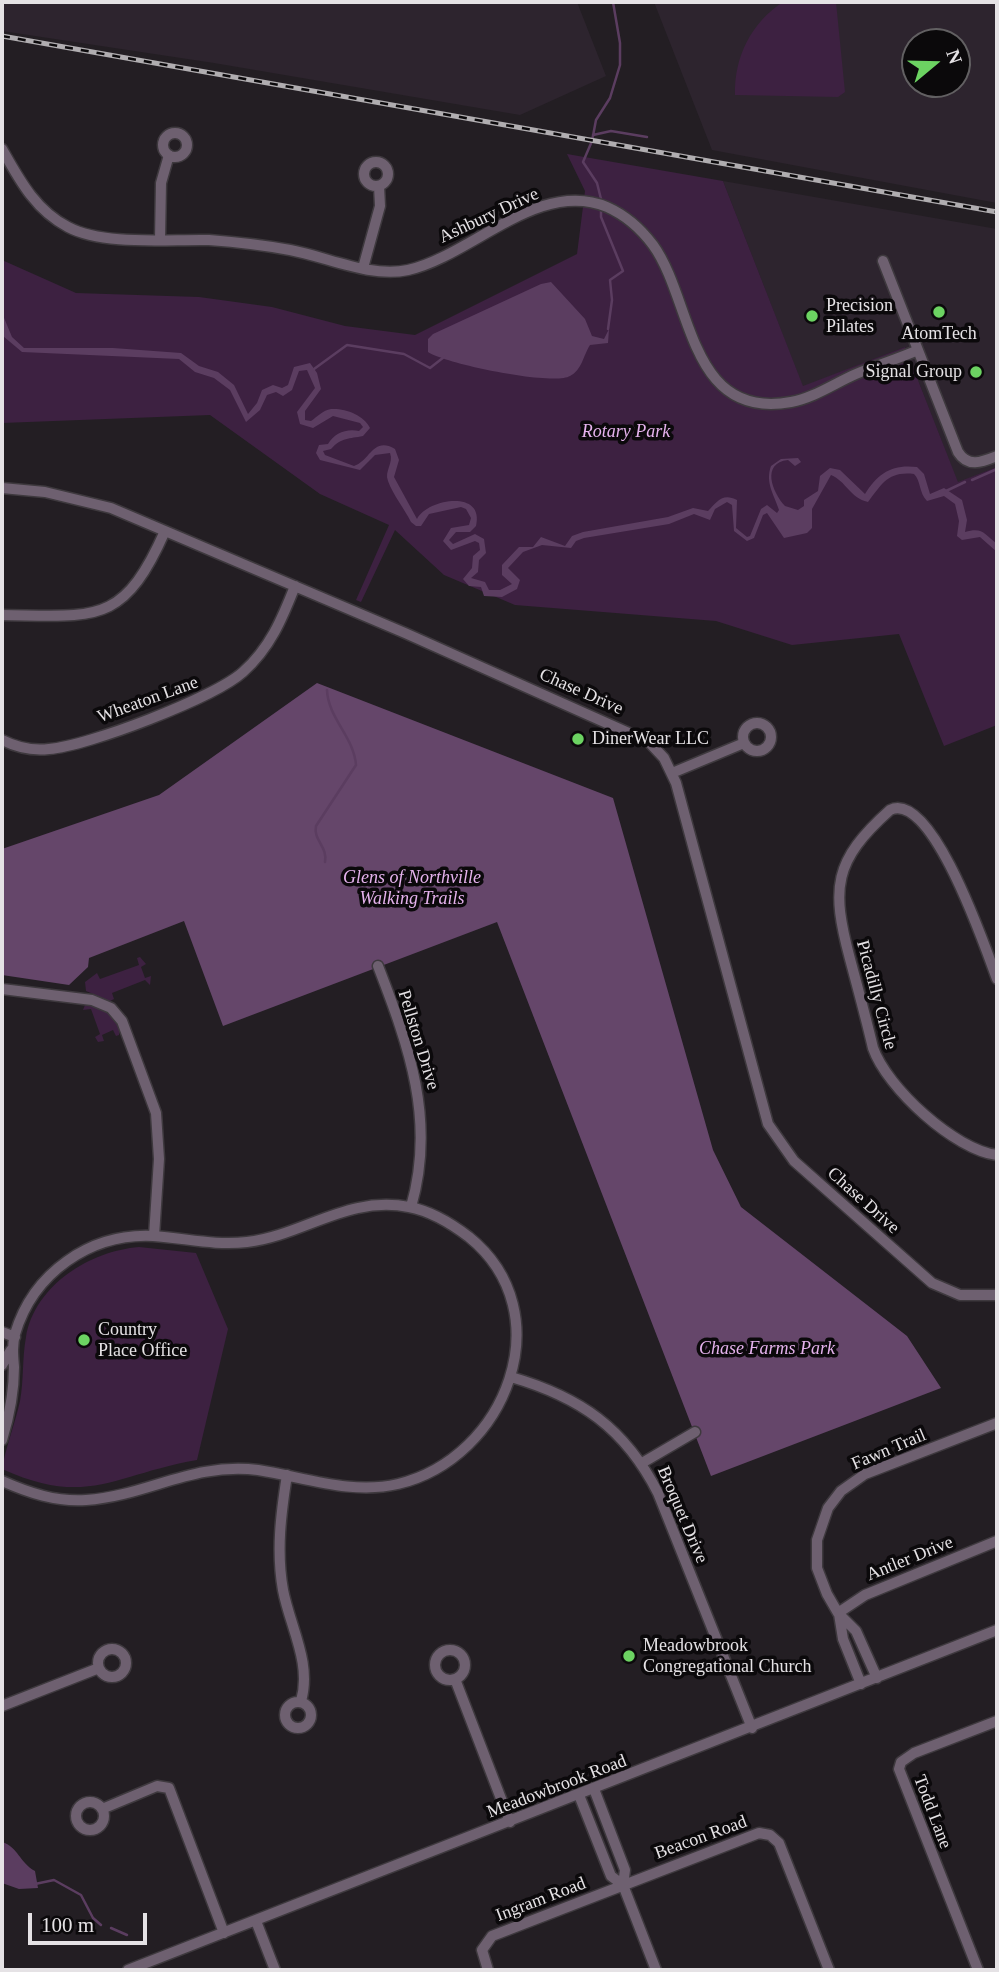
<!DOCTYPE html>
<style>
body{margin:0}
#map{position:relative;width:999px;height:1972px;overflow:hidden;background:#231e23;font-family:"Times New Roman",serif}
canvas{display:block}
.frame{position:absolute;inset:0;border:4px solid #e5e2e5;pointer-events:none}
.north{position:absolute;left:901px;top:28px;width:70px;height:70px;box-sizing:border-box;background:#0b090b;border:2px solid #626062;border-radius:50%;rotate:71deg;font-size:19px;font-weight:700;line-height:28px;text-align:center;color:#e5e2e5}
.north::after{content:'';display:block;margin:auto;width:24px;height:32px;background:#6cd362;clip-path:polygon(50% 0,100% 100%,50% 72%,0 100%)}
.scale{position:absolute;left:28px;top:1913px;width:119px;height:32px;box-sizing:border-box;border:4px solid #e5e2e5;border-top:0;padding-left:9px;font-size:21px;line-height:24px;white-space:nowrap;color:#e5e2e5;-webkit-text-stroke:5px #0b090b;paint-order:stroke}
</style>
<div id="map">
<canvas width="999" height="1972"></canvas>
<div class="frame"></div>
<div class="north">N</div>
<div class="scale">100 m</div>
</div>
<script>
const ctx = document.querySelector('canvas').getContext('2d');
ctx.lineJoin = 'round';
function fill(path, color) { ctx.fillStyle = color; ctx.fill(path, 'evenodd'); }
function stroke(path, color, width, dash) { ctx.strokeStyle = color; ctx.lineWidth = width; ctx.lineCap = dash ? 'butt' : 'round'; ctx.setLineDash(dash || []); ctx.stroke(path); }
function write(font, color, halo, rows, align = 'center') {
  ctx.font = font + ' "Times New Roman",serif'; ctx.lineWidth = 7; ctx.setLineDash([]); ctx.textBaseline = 'middle'; ctx.strokeStyle = halo; ctx.fillStyle = color; for (const [text, x, y, turn = 0] of rows) {
    ctx.save(); ctx.translate(x, y); ctx.rotate((+turn || 0) * Math.PI / 180); ctx.textAlign = isNaN(turn) ? turn : align; if (halo) ctx.strokeText(text, 0, 0); ctx.fillText(text, 0, 0); ctx.restore();
  }
}
const built = new Path2D(`
 M2 2H577L606 76 520 115 214 63 2 31Z
 M654 2H997V203L712 150ZM915 42H957V84H915Z
 M723 181 997 229V467L958 483 905 347 803 387Z`);
const green = new Path2D(`
 M783 2H836L845 92 838 97 735 95C734 57 751 23 783 2Z
 M567 154 723 181 803 386 905 347 958 482 997 467V725L944 746 899 634 792 645 716 621 515 605 444 575 395 530 361 602 356 600 389 525 320 494 210 415 2 423V260L76 293 199 297 272 307 345 326 415 335 577 254 585 191Z
 M140 957 146 964 141 967 145 978 151 976 150 985 145 980 112 993 114 999 110 1001 86 991 85 982 97 973 100 979 139 965 137 958Z
 M85 1005C101 1006 123 1017 119 1035L116 1036 113 1030 102 1035 104 1041 98 1042 95 1037 100 1034 91 1009 83 1010Z
 M139 1247 196 1253 228 1329 197 1460C115 1474 88 1508 2 1469 6 1446 15 1424 20 1401 24 1380 22 1358 26 1337 35 1285 90 1251 139 1247Z`);
const forest = new Path2D(`
 M317 683 613 798 713 1150 741 1207 907 1336 941 1388 711 1476 497 922 223 1026 184 921 89 958 88 967 69 985 2 975V849L159 795Z`);
const water = new Path2D(`
 M551 282 585 319 592 336 604 339 609 329 608 343 590 345C583 356 582 370 570 376 553 386 446 364 428 352V339L433 334 541 284Z
 M2 313 12 337 24 348H113L181 353 199 366 218 372 234 385 248 414 257 403 262 390 273 385 282 388 288 385 294 367 310 363 317 373 321 389 305 411V420L311 421C317 417 323 410 331 409 345 408 364 415 370 428L363 436C349 439 342 437 331 449L323 451 325 455 354 466C370 461 373 436 395 449L399 460 394 477 417 519C427 499 485 489 476 526L470 532H456L449 540 453 544 475 534 484 539 486 553 479 560 478 572 471 578 485 582 489 590H500L512 584 502 575V565L519 547H533L541 537 565 546 572 536 583 532 668 517 693 508 708 511C716 503 722 492 737 500L736 528 747 537 750 536 761 509 767 505 777 513 779 510C774 494 765 483 771 466L781 459 798 458 801 462 795 466 788 460C761 463 772 492 785 506L798 510 804 506V500L818 491 820 476 830 468 840 470 865 494C878 473 892 464 917 467L924 474 930 494 944 488 962 500 967 520 965 532C983 527 984 534 997 544V552L980 537 962 540 957 536 959 521 955 504 944 496 927 501C919 493 921 481 914 474 888 471 882 484 868 502 850 498 846 481 831 475L812 509V528L807 533 784 538 767 513 763 515 754 538 747 541 734 531 732 505 727 502 715 509 710 520 694 514 669 524 584 538 576 541 571 548 542 545 523 552 508 568 520 580 517 589 502 597 484 596 481 587 469 586 463 579 472 568 473 556 480 550 479 543 475 541 451 550 443 541 451 528 469 525 471 518 466 509 461 507 429 514 421 526H416L411 522C404 508 393 495 388 481 384 471 394 463 390 453L375 455 360 470 320 460 316 453 319 445 328 444C334 433 347 428 359 431L363 427 360 423 333 416 313 428 300 424 297 412 315 388 307 370 299 371 292 390 283 396 276 392 267 395 260 410 246 422 230 390 214 378 195 372 179 359 22 352 3 336Z
 M2 1842C18 1847 20 1863 35 1871L38 1888 19 1889 2 1883Z`);
const stream = new Path2D(`
 M593 135 611 131 647 137
 M602 203 597 183 583 162 592 141 596 120 610 98 620 65V43L613 2
 M601 210V217L623 271 610 280 612 300 608 329
 M314 369 347 345 404 354 430 368 444 357
 M972 480 997 469
 M946 491 965 482
 M325 862C328 847 313 840 316 826L356 765C354 737 328 718 327 690
 M35 1884 54 1880 81 1895 93 1918 101 1925
 M111 1928 127 1935`);
const minor = new Path2D(`
 M163 145a12 12 0 1 1 24 0a12 12 0 1 1-24 0Z
 M2 149C19 179 35 210 68 227 104 246 168 239 209 240 236 242 263 245 290 250 328 257 370 278 408 270 471 256 539 178 607 207 625 215 641 229 653 245 693 300 688 421 791 402 814 398 835 383 856 374 877 365 898 359 918 350
 M364 174a12 12 0 1 1 24 0a12 12 0 1 1-24 0Z
 M160 239 161 183 169 155
 M883 261 958 452C968 468 982 462 997 456
 M363 268 380 206 379 186
 M2 488 45 492 111 508 405 633 649 742 664 758 676 783 768 1124 794 1161 932 1283 960 1295H997
 M2 615C96 616 123 626 165 531
 M743 737a14 14 0 1 1 28 0a14 14 0 1 1-28 0Z
 M2 740C16 747 33 751 49 749 88 746 214 698 243 672 270 648 282 619 295 586
 M672 773 744 743
 M378 966C409 1046 436 1121 411 1207
 M997 979C986 950 932 789 890 810 833 861 831 888 850 959 858 989 866 1018 873 1048 887 1088 955 1150 997 1155
 M2 989 92 1000 111 1008 122 1021 156 1113 159 1159 154 1236
 M2 1332 15 1337
 M2 1365 11 1350
 M511 1377C580 1397 625 1428 658 1493L752 1728
 M2 1440C9 1417 14 1392 14 1367 13 1355 12 1346 15 1334 33 1273 90 1233 153 1236 185 1238 215 1246 247 1242 304 1235 348 1195 409 1207 431 1211 452 1224 469 1237 563 1313 506 1458 398 1484 351 1495 304 1477 258 1470 192 1462 147 1496 86 1500 56 1502 29 1493 2 1481
 M642 1463 695 1432
 M287 1475C281 1513 276 1551 283 1590 290 1627 312 1663 301 1701
 M838 1613 865 1595 997 1541
 M839 1614 843 1639 861 1684
 M98 1663a14 14 0 1 1 28 0a14 14 0 1 1-28 0Z
 M435 1665a15 15 0 1 1 30 0a15 15 0 1 1-30 0Z
 M877 1678 856 1631 838 1613 827 1594 817 1568V1540L828 1508 841 1491 865 1474 997 1423
 M455 1679 510 1822
 M285 1715a13 13 0 1 1 26 0a13 13 0 1 1-26 0Z
 M2 1706 99 1668
 M594 1789 625 1870 623 1885 656 1970
 M579 1795 611 1876 623 1885
 M76 1816a14 14 0 1 1 28 0a14 14 0 1 1-28 0Z
 M102 1809 157 1786 169 1788 224 1933
 M256 1921 275 1970
 M128 1970 997 1630
 M488 1970 482 1950 492 1936 759 1833 770 1835 779 1843 829 1970
 M978 1970 899 1769 901 1762 914 1753 997 1721`);
const rail = new Path2D(`
 M2 36 997 212`);
const markers = [
 [939,312,7,"#6cd362"],
 [812,316,7,"#6cd362"],
 [976,372,7,"#6cd362"],
 [578,739,7,"#6cd362"],
 [84,1340,7,"#6cd362"],
 [629,1656,7,"#6cd362"]
];
const streetNames = [
 ["Ashbury Drive",489,216,-25],
 ["Chase Drive",581,692,24],
 ["Wheaton Lane",148,700,-20],
 ["Picadilly Circle",876,995,75],
 ["Pellston Drive",418,1040,73],
 ["Chase Drive",863,1201,42],
 ["Fawn Trail",889,1450,-23],
 ["Broquet Drive",682,1515,67],
 ["Antler Drive",910,1559,-22],
 ["Meadowbrook Road",557,1787,-21],
 ["Todd Lane",932,1812,69],
 ["Beacon Road",701,1838,-20],
 ["Ingram Road",541,1900,-21]
];
const poiNames = [
 ["Precision",826,306],
 ["Pilates",826,327],
 ["AtomTech",939,334,"center"],
 ["Signal Group",962,372,"right"],
 ["DinerWear LLC",592,739],
 ["Country",98,1330],
 ["Place Office",98,1351],
 ["Meadowbrook",643,1646],
 ["Congregational Church",643,1667]
];
const parkNames = [
 ["Rotary Park",626,432],
 ["Glens of Northville",412,878],
 ["Walking Trails",412,899],
 ["Chase Farms Park",767,1349]
];
fill(built, '#2d242e');
fill(green, '#3d2141');
fill(forest, '#65466a');
fill(water, '#5b3d60');
stroke(stream, '#5b3d60', 2.5);
stroke(minor, '#3e393e', 13);
stroke(minor, '#6e6070', 10);
stroke(rail, '#b0adb0', 5);
stroke(rail, '#0b090b', 2.5, [8]);
for (const [x, y, r, color] of markers) { const dot = new Path2D(); dot.arc(x, y, r, 0, 2 * Math.PI); ctx.fillStyle = color; ctx.fill(dot); stroke(dot, '#0b090b', 2.5); }
write('18px', '#e5e2e5', '#0b090b', streetNames);
write('18px', '#e5e2e5', '#0b090b', poiNames, 'left');
write('italic 18px', '#e5b2ed', '#0b090b', parkNames);
</script>
